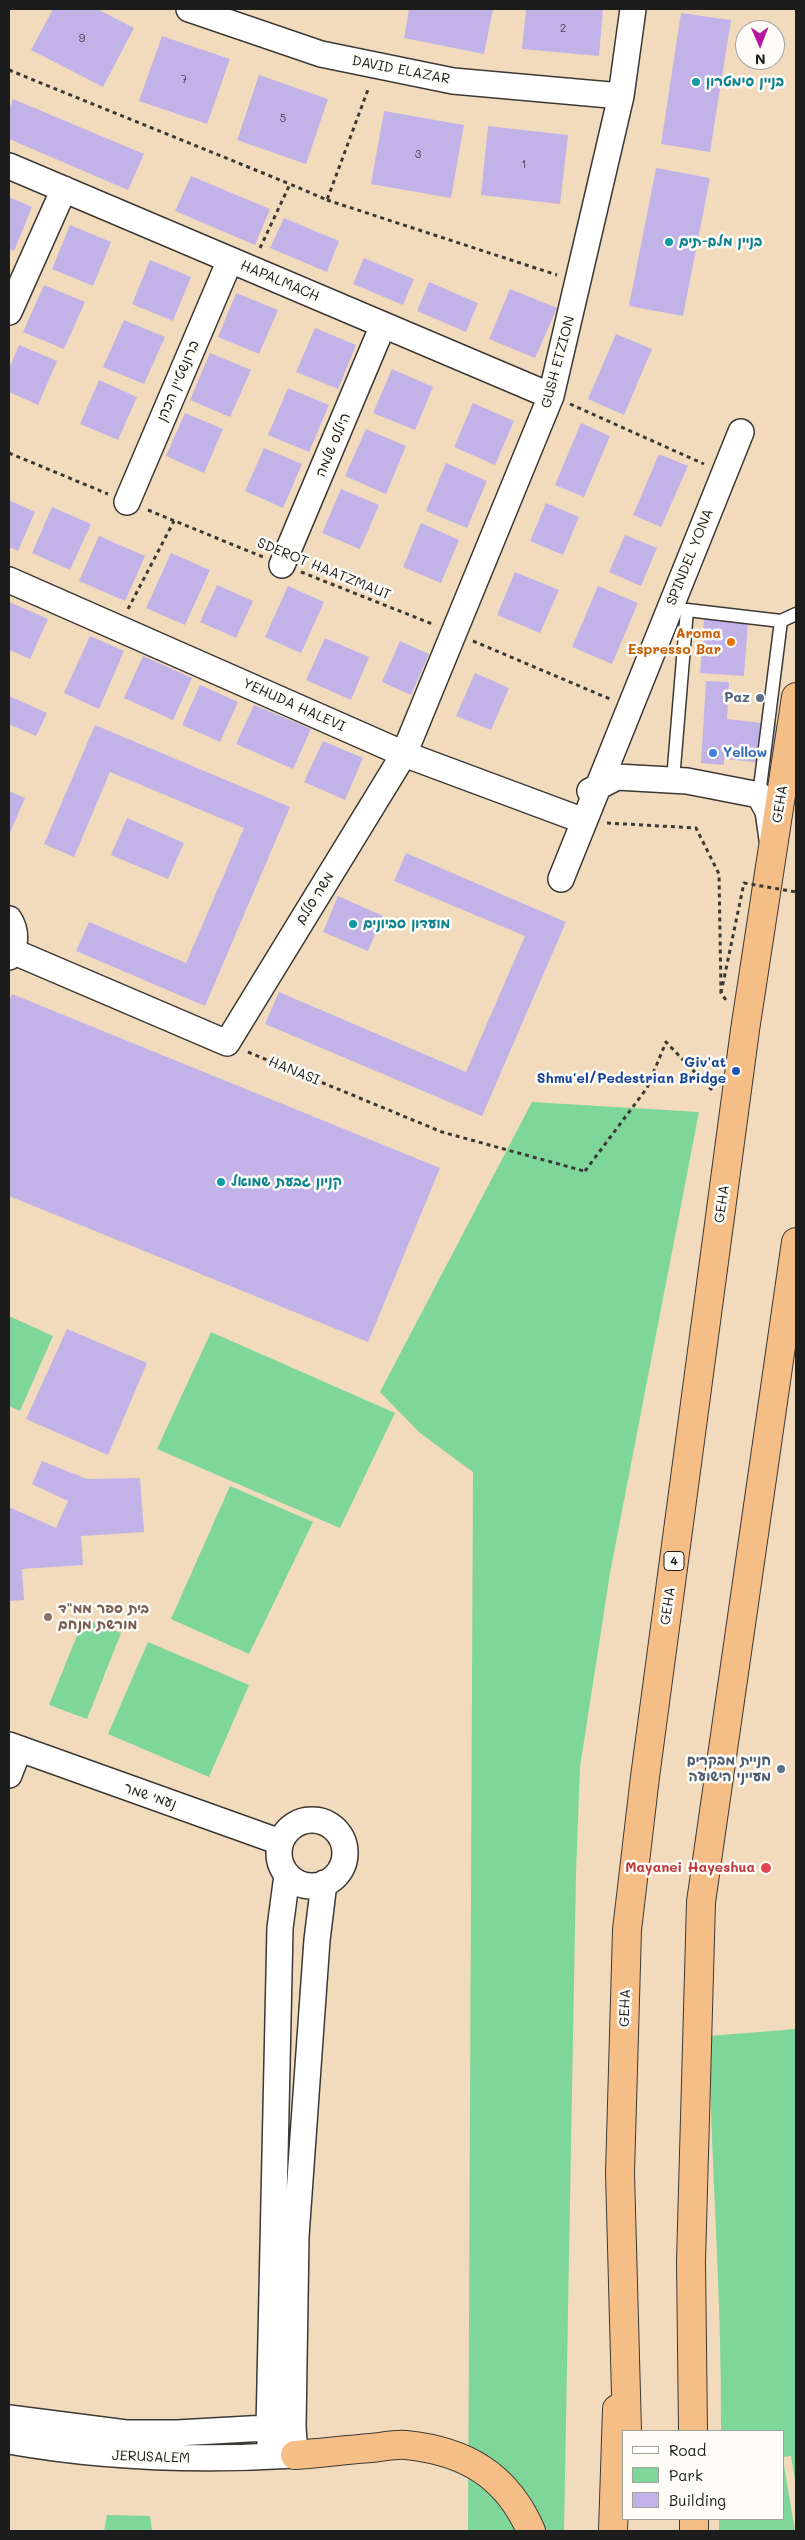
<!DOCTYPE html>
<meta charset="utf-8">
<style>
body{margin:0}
#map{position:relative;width:805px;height:2540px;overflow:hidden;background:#f2dbbc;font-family:Mali,sans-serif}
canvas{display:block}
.frame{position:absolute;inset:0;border:10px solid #1c1c1c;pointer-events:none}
.legend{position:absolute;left:622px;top:2430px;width:162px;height:90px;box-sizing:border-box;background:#fdfcf7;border:1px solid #a3a29f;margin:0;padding:6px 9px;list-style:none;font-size:15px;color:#1c1c1c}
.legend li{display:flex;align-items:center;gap:10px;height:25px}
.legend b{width:25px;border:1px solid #a3a29f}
.north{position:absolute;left:735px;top:20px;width:50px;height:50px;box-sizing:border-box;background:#fdfcf7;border:1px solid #a3a29f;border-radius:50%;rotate:179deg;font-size:14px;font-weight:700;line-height:20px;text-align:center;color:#1c1c1c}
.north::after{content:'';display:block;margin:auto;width:18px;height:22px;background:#b5179e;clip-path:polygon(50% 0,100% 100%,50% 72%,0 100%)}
</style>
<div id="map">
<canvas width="805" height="2540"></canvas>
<div class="frame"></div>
<ul class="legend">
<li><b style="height:6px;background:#fff"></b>Road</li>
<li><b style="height:14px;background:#7ed69b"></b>Park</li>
<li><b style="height:14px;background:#c1b3e7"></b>Building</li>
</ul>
<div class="north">N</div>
</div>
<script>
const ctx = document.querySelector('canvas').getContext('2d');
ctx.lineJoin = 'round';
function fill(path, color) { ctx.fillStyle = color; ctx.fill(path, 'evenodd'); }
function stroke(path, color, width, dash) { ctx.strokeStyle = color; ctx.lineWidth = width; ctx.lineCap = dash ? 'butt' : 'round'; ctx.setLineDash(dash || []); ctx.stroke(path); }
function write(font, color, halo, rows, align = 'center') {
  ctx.font = font + ' Mali,"Playpen Sans Hebrew",sans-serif'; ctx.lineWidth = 5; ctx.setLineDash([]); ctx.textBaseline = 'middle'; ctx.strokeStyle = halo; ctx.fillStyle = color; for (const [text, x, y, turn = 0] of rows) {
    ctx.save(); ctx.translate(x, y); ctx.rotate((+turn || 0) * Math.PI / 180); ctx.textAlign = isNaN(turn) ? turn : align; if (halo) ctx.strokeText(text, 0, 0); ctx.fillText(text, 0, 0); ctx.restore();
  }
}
const green = new Path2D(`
 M532 1102 699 1112 610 1573 580 1767 576 1872 564 2531H468L473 1472 420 1433 380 1392Z
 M9 1316 53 1336 20 1411 9 1406Z
 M211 1332 395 1413 340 1528 157 1449Z
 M230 1486 313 1522 249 1654 171 1619Z
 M84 1618 121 1633 87 1719 49 1705Z
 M148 1642 249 1685 209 1777 108 1734Z
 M796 2029V2486L791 2456 784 2457V2431H721C722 2299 711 2168 709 2036Z
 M784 2465 795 2531H719V2519H784Z
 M107 2515 150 2516 152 2531H104Z`);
const building = new Path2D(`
 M53 9H97L134 28 103 87 31 50Z
 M409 9H493L484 54 404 38Z
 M526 9H603L599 56 522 49Z
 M681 13 731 20 710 152 661 144Z
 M162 36 230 59 207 124 139 101Z
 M259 75 328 99 306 164 237 140Z
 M13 99 144 154 128 190 9 139V110Z
 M384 111 464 125 451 198 371 184Z
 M488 126 568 135 560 204 481 195Z
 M656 168 710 178 683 316 629 306Z
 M191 176 270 209 255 245 175 211Z
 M9 197 32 207 14 251 9 249Z
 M284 218 339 241 327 272 270 248Z
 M70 225 111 242 93 286 52 269Z
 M364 258 414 279 403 305 353 284Z
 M150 260 191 277 173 321 132 304Z
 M429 282 478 303 466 332 417 311Z
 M44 285 85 302 64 349 23 332Z
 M510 289 557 308 535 358 489 339Z
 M236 293 278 310 259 354 218 337Z
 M124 320 165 337 144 384 103 367Z
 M315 328 356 345 338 389 296 372Z
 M616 334 652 349 624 415 588 399Z
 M19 345 57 361 38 405 9 392V369Z
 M210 353 251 370 230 417 190 400Z
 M392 369 433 387 415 430 373 413Z
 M99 380 137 397 118 440 80 424Z
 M288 388 329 405 309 452 268 435Z
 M473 403 514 421 495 465 454 447Z
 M185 413 223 429 204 473 166 456Z
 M581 423 610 436 584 497 555 485Z
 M366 429 406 446 386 494 345 476Z
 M264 448 302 464 283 508 245 491Z
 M659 454 688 466 661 527 633 515Z
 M446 463 487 481 467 528 426 511Z
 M341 489 379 505 360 549 322 533Z
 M9 500 35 512 18 551 9 547Z
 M546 503 579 517 563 555 530 541Z
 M52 507 91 524 70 570 32 553Z
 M421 523 459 540 441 583 403 567Z
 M625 535 657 548 641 586 609 572Z
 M99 536 145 556 125 601 79 581Z
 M171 553 210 570 185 625 146 608Z
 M515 572 559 590 540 633 497 615Z
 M217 585 253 601 236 638 200 622Z
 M288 586 324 602 301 653 265 637Z
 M598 586 638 603 612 664 572 647Z
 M9 602 48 619 30 659 9 650Z
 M704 619 748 622 744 676 700 673Z
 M90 636 124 651 99 709 64 693Z
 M325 638 369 657 351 700 306 680Z
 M400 641 429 654 411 695 382 682Z
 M143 656 192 678 173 720 124 698Z
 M475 673 509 688 491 730 456 716Z
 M706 681 729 682 727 719 779 725 775 764 724 759V765L701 763Z
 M200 685 238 702 220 742 182 725Z
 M9 696 47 713 36 736 9 724Z
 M254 705 311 729 293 769 236 744Z
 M95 725 290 807 205 1006 76 951 89 922 186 963 244 828 110 772 74 857 44 844Z
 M323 741 363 758 345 800 304 782Z
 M9 791 25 798 9 835Z
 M127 818 184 843 168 879 111 855Z
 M406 853 566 922 482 1116 265 1024 279 992 466 1072 525 936 394 881Z
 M338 896 383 916 368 951 323 932Z
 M12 994 440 1168 368 1342 9 1196V1001Z
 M67 1329 147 1363 108 1455 26 1419Z
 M42 1461 87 1479 140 1478 144 1532 81 1536 83 1565 22 1569 24 1600 9 1601V1507L56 1528 68 1501 32 1484Z`);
const path = new Path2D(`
 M9 70 290 184
 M327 200 557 275
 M260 248 290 184 327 200 369 87
 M570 404 704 464
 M9 453 108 494
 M148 510 263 557
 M301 572 435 625
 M128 609 174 521
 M473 641 610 699
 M607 823 696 828 719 874 721 993 726 1000
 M248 1052 442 1132 584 1171
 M585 1171 647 1088 666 1042 712 1090`);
const service = new Path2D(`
 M673 780 687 610 781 621
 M759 795 781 621 796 614`);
const minor = new Path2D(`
 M189 9 321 54 453 81 621 96
 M9 166 551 396
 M9 312 64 189
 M127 502 230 260
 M282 565 383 325
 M9 580 404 754 584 821
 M590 791 617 777 687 781 759 795 768 811 772 839
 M561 879 741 432
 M9 919C17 931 16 945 9 957
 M12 951 227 1043 404 754 551 396 621 96 633 9
 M9 1745 280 1842
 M9 1775 19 1749
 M279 1853a33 33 0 1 1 66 0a33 33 0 1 1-66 0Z
 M9 2418 126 2433H177L285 2427
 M9 2441C104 2458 198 2461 295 2455L293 2427 296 2236 317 1940 324 1883
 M271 2456 269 2428 280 1928 287 1875`);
const trunk = new Path2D(`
 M627 2431 620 2173 627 1930 645 1777 745 1030 796 697
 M693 2431 691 2261 701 1902 796 1242
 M295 2455C320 2453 346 2450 371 2448 382 2447 395 2444 406 2445 465 2451 507 2475 531 2531
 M694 2519V2531
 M613 2531 617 2409`);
const pathBridge = new Path2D(`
 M721 993 744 883 796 892`);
const markers = [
 [696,82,5,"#0f9aa8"],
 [669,242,5,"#0f9aa8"],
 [731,642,5,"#e8710a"],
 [760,698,5,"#5c6f8a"],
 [713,753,5,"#3f7fe0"],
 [353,924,5,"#0f9aa8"],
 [736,1071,5,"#1a4fb4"],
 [221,1182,5,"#0f9aa8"],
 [48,1617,5,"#8d6e63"],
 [781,1769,5,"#5c6f8a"],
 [766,1868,6,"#e0444e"]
];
const numberNames = [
 ["2",563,29],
 ["9",82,39],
 ["7",184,80],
 ["5",283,119],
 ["3",418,155],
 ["1",524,165]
];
const shields = [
 [674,1561,20]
];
const shieldNames = [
 ["4",674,1561]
];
const streetNames = [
 ["DAVID ELAZAR",401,70,11],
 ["HAPALMACH",280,281,23],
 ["GUSH ETZION",558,362,-75],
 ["ברונשטיין הכהן",178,381,-67],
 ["היללס שלמה",333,445,-67],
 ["SPINDEL YONA",690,557,-68],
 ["SDEROT HAATZMAUT",324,569,22],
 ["YEHUDA HALEVI",294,705,24],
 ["GEHA",780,804,-81],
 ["משה סללם",315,898,-58],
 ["HANASI",294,1071,22],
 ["GEHA",722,1204,-82],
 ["GEHA",668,1606,-82],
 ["נעמי שמר",150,1796,19],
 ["GEHA",625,2008,-88],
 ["JERUSALEM",151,2457,2]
];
const cultureNames = [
 ["בניין סימטרון",706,82],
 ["בניין מלם-תים",679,242],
 ["מועדון סביונים",363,924],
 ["קניון גבעת שמואל",231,1182]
];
const foodNames = [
 ["Aroma",721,634],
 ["Espresso Bar",721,650]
];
const serviceNames = [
 ["Paz",750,698],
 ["חניית מבקרים",771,1761],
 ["מעייני הישועה",771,1777]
];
const shopNames = [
 ["Yellow",723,753]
];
const transitNames = [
 ["Giv'at",726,1063],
 ["Shmu'el/Pedestrian Bridge",726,1079]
];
const educationNames = [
 ["בית ספר ממ\"ד",58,1609],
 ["מורשת מנחם",58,1625]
];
const healthNames = [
 ["Mayanei Hayeshua",755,1868]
];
fill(green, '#7ed69b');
fill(building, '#c1b3e7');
stroke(service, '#3c3934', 15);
stroke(minor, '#3c3934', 28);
stroke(trunk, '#3c3934', 30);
stroke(path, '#3c3934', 3, [4, 4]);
stroke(service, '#fff', 12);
stroke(minor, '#fff', 25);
stroke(trunk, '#f6be87', 28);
stroke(pathBridge, '#3c3934', 3, [4, 4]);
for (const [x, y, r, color] of markers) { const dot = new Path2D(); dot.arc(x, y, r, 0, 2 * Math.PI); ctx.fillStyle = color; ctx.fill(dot); stroke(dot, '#fdfcf7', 2); }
write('11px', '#45424f', null, numberNames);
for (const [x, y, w] of shields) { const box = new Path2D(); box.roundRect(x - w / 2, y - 9.5, w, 19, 4); ctx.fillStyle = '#fdfcf7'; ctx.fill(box); stroke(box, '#1c1c1c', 1); }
write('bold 12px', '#1c1c1c', null, shieldNames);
write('14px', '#1c1c1c', '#fdfcf7', streetNames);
write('bold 14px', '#0d838f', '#fdfcf7', cultureNames, 'left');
write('bold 14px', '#c56008', '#fdfcf7', foodNames, 'right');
write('bold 14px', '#4e5e75', '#fdfcf7', serviceNames, 'right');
write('bold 14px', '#366cbe', '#fdfcf7', shopNames, 'left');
write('bold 14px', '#164399', '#fdfcf7', transitNames, 'right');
write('bold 14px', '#785e54', '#fdfcf7', educationNames, 'left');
write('bold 14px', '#be3a42', '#fdfcf7', healthNames, 'right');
</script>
